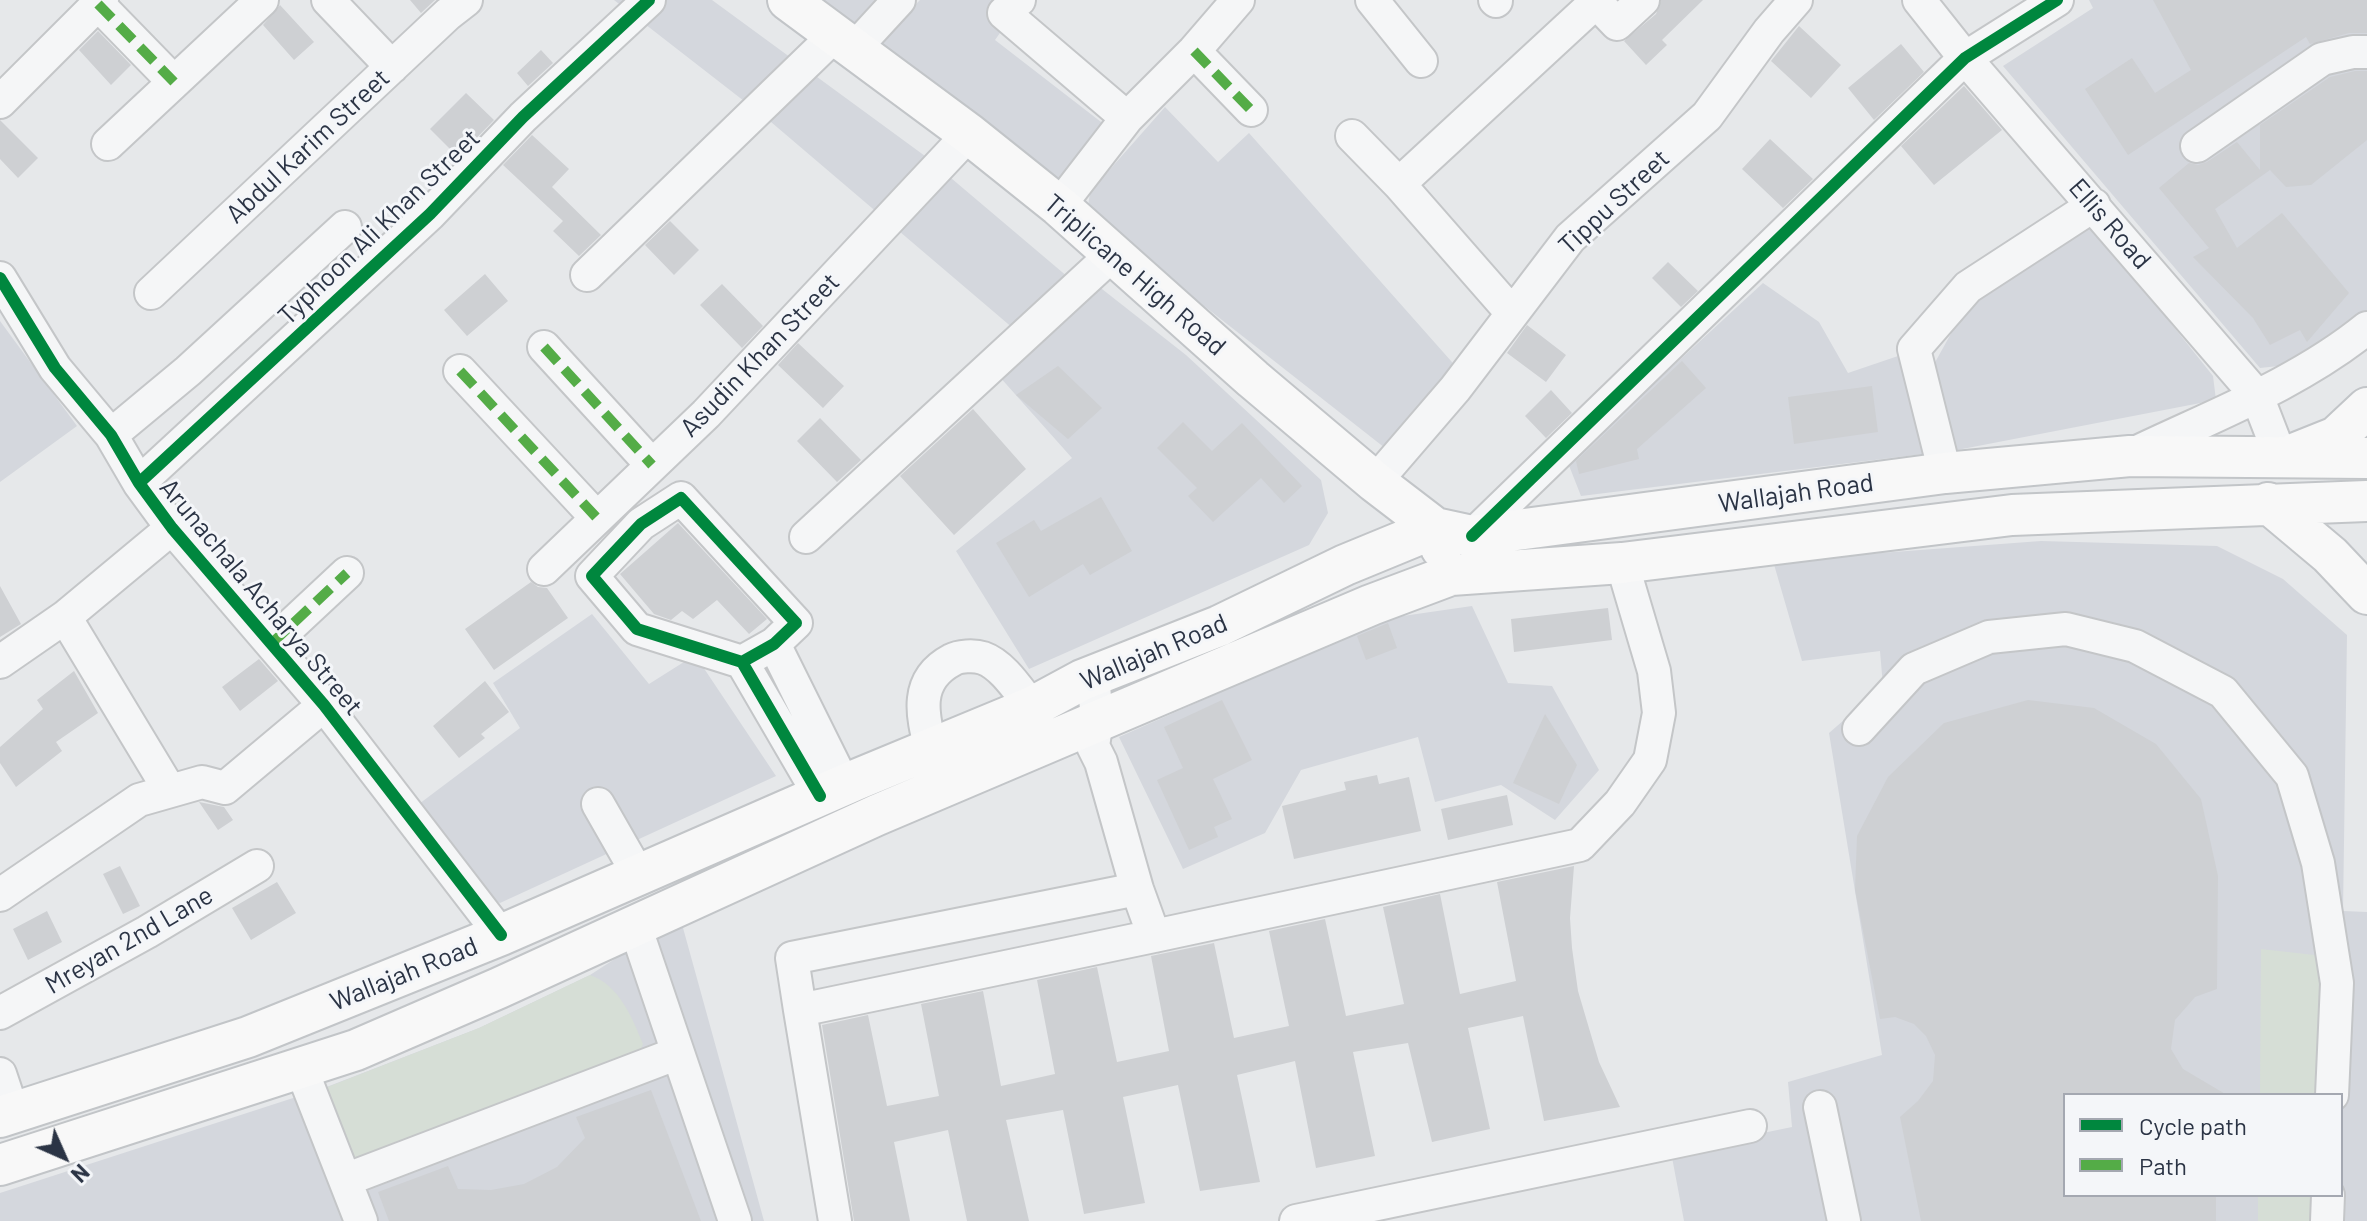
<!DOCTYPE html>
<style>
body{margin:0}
#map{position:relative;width:2367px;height:1221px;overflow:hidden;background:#e6e8ea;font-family:Barlow,sans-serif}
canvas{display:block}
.legend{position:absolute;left:2063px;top:1093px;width:280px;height:104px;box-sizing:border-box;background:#f4f6f9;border:2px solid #a4a8b1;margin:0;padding:10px 14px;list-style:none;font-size:24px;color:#2b3445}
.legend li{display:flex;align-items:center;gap:16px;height:40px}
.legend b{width:40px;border:2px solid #a4a8b1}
.north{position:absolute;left:24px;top:1117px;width:80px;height:80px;-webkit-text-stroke:6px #f4f6f9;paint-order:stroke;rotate:135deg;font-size:22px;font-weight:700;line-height:32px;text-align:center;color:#2b3445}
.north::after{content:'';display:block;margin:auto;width:28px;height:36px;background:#2b3445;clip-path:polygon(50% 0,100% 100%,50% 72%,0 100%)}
</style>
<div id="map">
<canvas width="2367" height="1221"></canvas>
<ul class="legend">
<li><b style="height:10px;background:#00873e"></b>Cycle path</li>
<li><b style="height:10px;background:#54ac47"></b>Path</li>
</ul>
<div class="north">N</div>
</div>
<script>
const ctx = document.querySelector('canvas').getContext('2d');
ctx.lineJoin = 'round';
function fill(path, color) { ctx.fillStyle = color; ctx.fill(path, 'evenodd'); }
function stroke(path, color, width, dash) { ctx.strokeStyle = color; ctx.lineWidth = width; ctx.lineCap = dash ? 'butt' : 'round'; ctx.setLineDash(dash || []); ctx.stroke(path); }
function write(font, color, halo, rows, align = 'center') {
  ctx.font = font + ' Barlow,sans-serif'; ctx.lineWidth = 6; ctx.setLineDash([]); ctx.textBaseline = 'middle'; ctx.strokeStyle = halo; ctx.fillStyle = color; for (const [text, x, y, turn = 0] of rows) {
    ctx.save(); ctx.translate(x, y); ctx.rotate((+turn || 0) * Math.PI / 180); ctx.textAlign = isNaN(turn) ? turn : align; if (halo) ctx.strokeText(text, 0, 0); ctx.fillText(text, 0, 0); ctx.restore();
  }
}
const built = new Path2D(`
 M614 0H712L925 156 1075 283 1021 335 771 122Z
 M816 0H907L914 6 920 0H1000L1014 13 995 40 1114 132 1070 186Z
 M2089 0H2367V318L2315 362 2260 368 2003 66 2093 8Z
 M1165 107 1218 162 1249 133 1459 370 1385 448 1087 214 1090 192Z
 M2094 227 2213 376 2216 400 1957 450 1933 366 1973 294 2038 251Z
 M1088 278 1186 355 1321 480 1328 513 1309 545 1029 669 956 551 1072 458 990 366Z
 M1763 283 1819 322 1848 373 1901 355 1923 454 1581 496 1568 463Z
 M0 321 77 426 0 482Z
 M2041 541 2217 546 2283 579 2347 635 2343 911 2367 912V1221H1684L1671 1152 1792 1127 1788 1082 1882 1055 1829 733 1883 686 1880 651 1802 661 1773 561ZM2065 1095H2341V1195H2065Z
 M1472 606 1508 683 1552 686 1599 770 1555 820 1501 785 1435 802 1418 737 1301 770 1265 833 1183 869 1119 737 1389 618Z
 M592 614 649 684 695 655 776 776 500 903 476 891 407 813 520 728 493 683Z
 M680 917 764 1221H0V1193L324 1088 479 1028 590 975Z`);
const green = new Path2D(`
 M2261 949 2332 957 2329 1095H2260Z
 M590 975C619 985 632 1017 643 1044L640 1051 358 1159 352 1155 325 1088 479 1028Z
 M2258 1195H2326V1221H2258Z`);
const building = new Path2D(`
 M410 0H435L421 13Z
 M1661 0H1703L1662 40 1667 45 1646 65 1624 41 1656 14Z
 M2153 0H2367V33H2349L2310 44 2306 37 2128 155 2085 89 2132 58 2155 93 2191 70Z
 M280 5 314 42 294 60 263 25Z
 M1799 26 1841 65 1811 98 1771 61Z
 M98 31 131 65 111 85 79 50Z
 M1901 44 1924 72 1874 120 1848 88Z
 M541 50 553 63 528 86 517 73Z
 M2355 71H2367V140L2311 185 2286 187 2270 170 2215 209 2237 248 2282 213 2349 293 2307 342 2300 330 2270 345 2253 318 2193 257 2209 248 2159 188 2189 163 2198 165 2207 162 2237 142 2260 170V125L2330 77Z
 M1964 86 2002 130 1934 185 1901 146Z
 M466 93 494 120 458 157 430 129Z
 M0 120 38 158 18 178 0 159Z
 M532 135 569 169 552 187 601 235 579 256 553 231 563 221 503 165Z
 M1770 139 1813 179 1783 208 1742 169Z
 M670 221 699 250 674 275 645 245Z
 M1668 262 1698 291 1681 307 1652 278Z
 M485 274 508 301 467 336 444 310Z
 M722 284 763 326 742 348 700 305Z
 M1527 325 1566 355 1546 382 1507 353Z
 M798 343 844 386 823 408 778 365Z
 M1682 361 1706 388 1637 449 1639 459 1579 474 1576 461Z
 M1058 366 1102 408 1068 439 1016 395Z
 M1872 386 1878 432 1794 444 1788 397Z
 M1551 390 1572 413 1546 438 1525 416Z
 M973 409 1026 469 954 535 900 476Z
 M820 418 861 460 837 482 797 441Z
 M1183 422 1212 451 1242 423 1302 486 1284 503 1261 478 1213 522 1188 496 1197 488 1157 448Z
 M1101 497 1132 551 1090 575 1083 564 1029 597 996 543 1034 520 1041 531Z
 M678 523 767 619 749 634 717 600 693 619 682 611 671 620 654 614 620 574Z
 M531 582 538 587 547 588 568 618 494 670 465 629Z
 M0 586 21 624 0 637Z
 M1608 608 1612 640 1514 652 1511 619Z
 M1388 623 1397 648 1366 660 1357 636Z
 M259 659 278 681 240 711 222 687Z
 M74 671 98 713 56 742 62 751 16 787 0 763V747L43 709 37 700Z
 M485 681 509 712 481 734 485 738 459 758 433 726Z
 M1222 700 1252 760 1213 779 1232 819 1214 827 1218 837 1189 850 1157 780 1183 768 1164 727Z
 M2028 700 2094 708 2156 744 2201 799 2218 876 2217 989 2195 997 2175 1020 2171 1049 2183 1069 2227 1095H2065V1195H2216V1221H1921L1900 1117 1918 1101 1933 1081 1935 1055 1926 1036 1914 1024 1895 1017 1880 1019 1855 890 1857 836 1888 777 1944 723Z
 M1545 714 1577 765 1559 804 1513 783Z
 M1377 775 1379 784 1409 777 1421 831 1294 859 1282 806 1346 790 1344 782Z
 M1507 795 1513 825 1448 840 1441 809Z
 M199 802 224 807 233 820 218 830Z
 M120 866 140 906 123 914 103 874Z
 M1574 866 1570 918 1572 948 1578 991 1599 1062 1620 1107 1544 1121 1523 1016 1468 1028 1490 1129 1432 1142 1408 1043 1353 1052 1375 1156 1316 1168 1295 1061 1237 1075 1260 1182 1200 1191 1178 1085 1123 1097 1145 1203 1084 1214 1063 1110 1006 1120 1029 1221H967L948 1130 894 1142 910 1221H854L822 1025 868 1015 887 1106 939 1096 921 1004 983 991 1001 1086 1055 1074 1037 980 1097 967 1117 1062 1169 1051 1151 956 1214 943 1234 1038 1289 1026 1269 931 1325 919 1346 1016 1404 1004 1383 907 1440 894 1460 994 1516 981 1497 882Z
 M277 882 296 913 251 940 232 908Z
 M47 911 62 942 28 960 13 929Z
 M651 1090 701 1221H389L378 1192 448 1166 458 1189 491 1190 524 1184 557 1167 585 1138 576 1117Z`);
const minor = new Path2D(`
 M328 0 392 67
 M1019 0 1004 13 1127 118
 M1372 0 1421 61
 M1495 0 1496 1
 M1594 0 1617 24 1643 0
 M1919 0 1965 58 2257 396 2281 458
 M98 4 174 82
 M853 50 899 0
 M1194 51 1251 110
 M0 102 102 0
 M1352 136 1399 184 1512 313
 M108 144 262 0
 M2197 146 2322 59 2353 52H2367
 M1399 184 1596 2
 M1059 206 1127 118 1194 51 1238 0
 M587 275 835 35
 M0 278 55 368 111 435 139 483 172 528 324 705 501 935
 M151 293 448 14 466 0
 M544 347 652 465
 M460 371 596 517
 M111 435 188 371 345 227
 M2133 454C2212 416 2298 384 2367 328
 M1945 473 1914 349 1968 287 2094 205
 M1375 482 1455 389 1570 238 1707 116 1769 31 1796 0
 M139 483 430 214 523 117 649 0
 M1472 536 1965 58 2057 0
 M806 537 1114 253
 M544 569 706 414 969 134
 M65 617 170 791
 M272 643 347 573
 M774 644 844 785
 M0 662 65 617 172 528
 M742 662 774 644 796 623 681 498 641 524 592 576 637 629 742 662 820 796
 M1093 675 1097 720 1093 746 1101 762 1137 889 1154 936 800 1010 792 958 1137 889
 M1859 729 1914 669 1989 637 2066 629 2135 646 2223 692 2292 776 2318 863 2337 983 2332 1095
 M931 749C922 715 914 680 952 660 959 656 974 655 983 658 1003 665 1019 691 1032 707
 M598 804 638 874
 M0 895 139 800 202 782 225 788 324 705
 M635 926 735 1221
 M1154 936 1580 845 1620 803 1650 760 1659 713 1654 671 1622 563
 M800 1010 835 1221
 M0 1013 147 932 257 866
 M301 1068 361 1221
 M0 1074 13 1113
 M1820 1107 1844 1221
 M345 1180 678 1053
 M1296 1221 1750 1126
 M2327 1221 2328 1195`);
const major = new Path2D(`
 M788 0 969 134 1059 206 1253 379 1375 482 1435 528 1441 548
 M2296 453 2336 437 2367 408
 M2268 503 2330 555 2367 594
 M0 1117 248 1037 501 935 858 779 1032 707 1082 680 1219 626 1345 565 1435 528 1472 536 1945 473 2130 456 2367 458
 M0 1165 356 1050 499 988 877 815 1371 605 1451 575 1622 563 2012 515 2367 501`);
const quiet = new Path2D(`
 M98 4 174 82
 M1194 51 1251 110
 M544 347 652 465
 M460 371 596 517
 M272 643 347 573`);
const cycleway = new Path2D(`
 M0 278 55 368 111 435 139 483 172 528 324 705 501 935
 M139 483 430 214 523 117 649 0
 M1472 536 1965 58 2057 0
 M742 662 774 644 796 623 681 498 641 524 592 576 637 629 742 662 820 796`);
const streetNames = [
 ["Abdul Karim Street",308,146,-43],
 ["Tippu Street",1614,202,-43],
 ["Ellis Road",2110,224,49],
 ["Typhoon Ali Khan Street",379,227,-44],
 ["Triplicane High Road",1135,275,41],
 ["Asudin Khan Street",760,355,-46],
 ["Wallajah Road",1796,493,-8],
 ["Arunachala Acharya Street",261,597,50],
 ["Wallajah Road",1154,652,-23],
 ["Mreyan 2nd Lane",129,940,-30],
 ["Wallajah Road",404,974,-22]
];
fill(built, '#d4d7dd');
fill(green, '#d6ded6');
fill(building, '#ced0d3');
stroke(minor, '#c4c6c8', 36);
stroke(major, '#c2c5c8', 44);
stroke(minor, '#f5f6f7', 32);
stroke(major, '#f8f8f8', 40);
stroke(quiet, '#54ac47', 10, [20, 10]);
stroke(cycleway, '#00873e', 12);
write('26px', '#2b3445', '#f4f6f9', streetNames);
</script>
